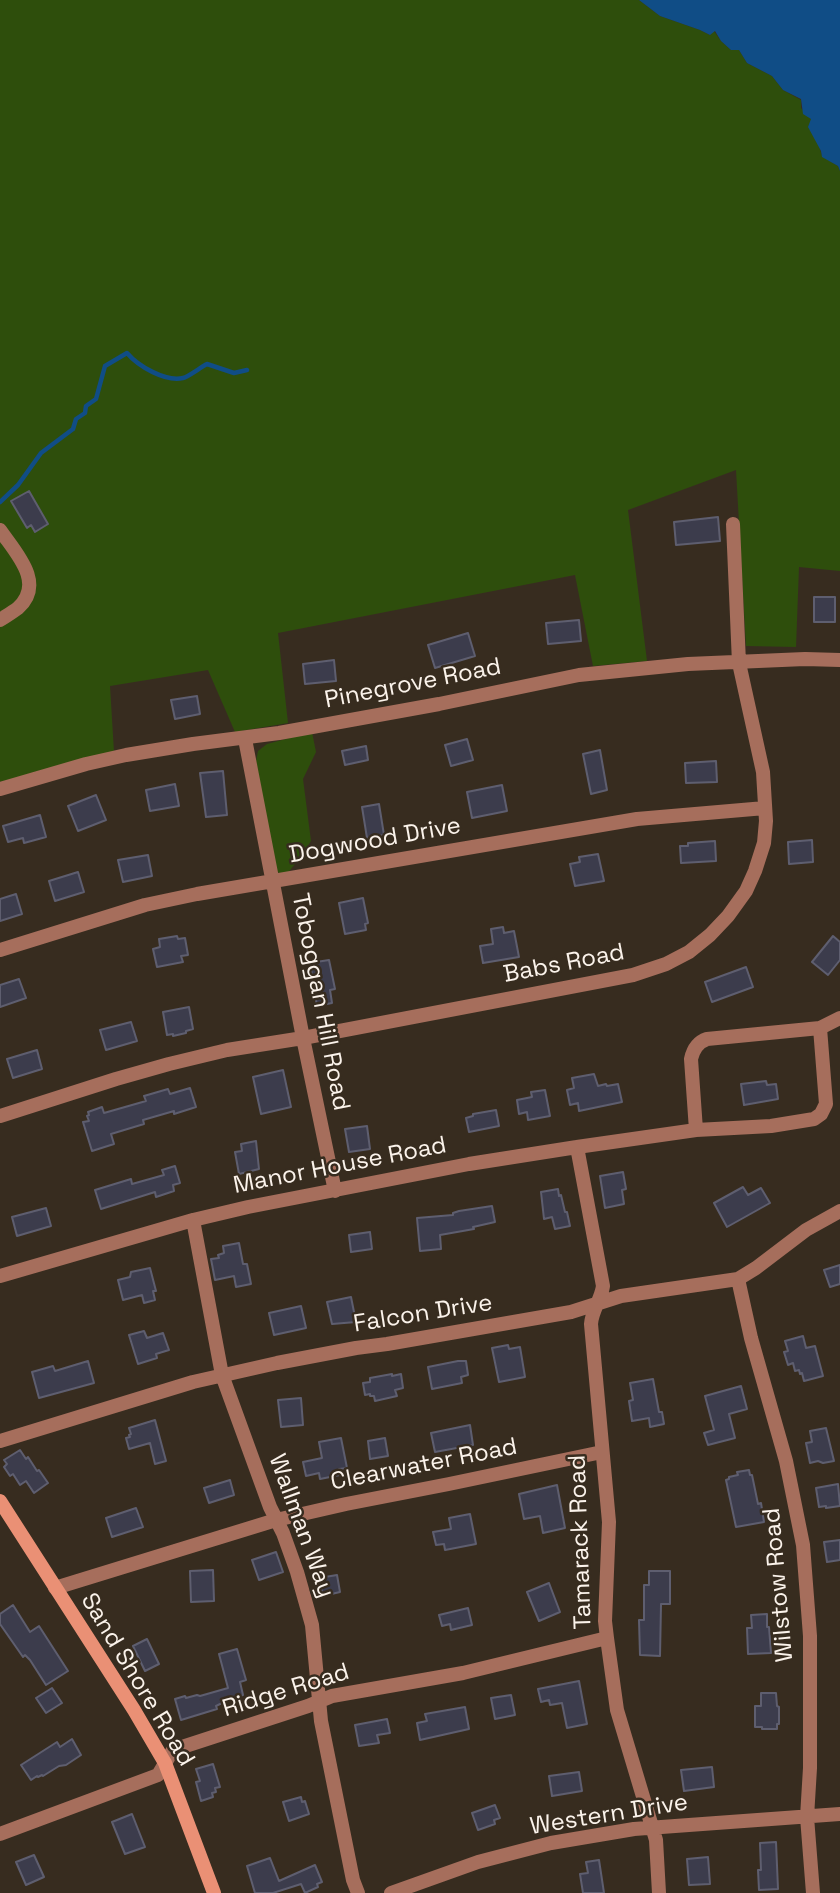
<!DOCTYPE html>
<style>
body{margin:0}
canvas{display:block;background:#372c1f}
</style>
<canvas width="840" height="1893"></canvas>
<script>
const ctx = document.querySelector('canvas').getContext('2d');
ctx.lineJoin = 'round';
function fill(path, color) { ctx.fillStyle = color; ctx.fill(path, 'evenodd'); }
function stroke(path, color, width, dash) { ctx.strokeStyle = color; ctx.lineWidth = width; ctx.lineCap = dash ? 'butt' : 'round'; ctx.setLineDash(dash || []); ctx.stroke(path); }
function write(font, color, halo, rows, align = 'center') {
  ctx.font = font + ' "Space Grotesk",sans-serif'; ctx.lineWidth = 5; ctx.setLineDash([]); ctx.textBaseline = 'middle'; ctx.strokeStyle = halo; ctx.fillStyle = color; for (const [text, x, y, turn = 0] of rows) {
    ctx.save(); ctx.translate(x, y); ctx.rotate((+turn || 0) * Math.PI / 180); ctx.textAlign = isNaN(turn) ? turn : align; if (halo) ctx.strokeText(text, 0, 0); ctx.fillText(text, 0, 0); ctx.restore();
  }
}
const green = new Path2D(`
 M0 0H639L660 16 700 30 710 35 714 31 721 41 731 50H739L747 63 772 76 783 90 801 100V108L811 119 822 156 838 166 840 171V571L799 567 796 647 746 646 736 470 628 510 647 661 593 666 575 575 278 633 288 723 235 732 208 670 110 686 114 752 0 782Z
 M312 732 316 752 303 779 311 841 300 858 286 875 280 874 276 870 256 761 258 751 267 744Z`);
const water = new Path2D(`
 M639 0H840V171L838 166 822 157 821 151 808 127 811 119 803 114 801 99 783 90 772 76 747 63 739 50H731L721 41 715 31 710 35 700 30 660 16Z`);
const stream = new Path2D(`
 M0 502 18 485 41 453 73 429 76 419 85 413 86 406 96 399 105 366 127 353C138 366 165 382 183 378 188 377 201 367 207 364L234 373 247 370`);
const building = new Path2D(`
 M29 491 48 524 35 532 31 525 27 528 11 501Z
 M718 517 720 541 676 545 674 522Z
 M814 597H835V622H814Z
 M579 620 581 641 548 644 546 623Z
 M468 633 475 656 435 668 428 645Z
 M334 660 336 681 305 684 303 664Z
 M197 696 200 714 175 719 171 700Z
 M467 739 473 760 451 766 445 745Z
 M366 746 368 760 345 765 342 751Z
 M600 750 607 790 591 794 583 754Z
 M716 761 717 782 686 783 685 763Z
 M223 771 227 815 206 817 200 773Z
 M175 784 179 806 150 811 146 790Z
 M502 785 507 811 472 818 467 792Z
 M96 795 106 820 78 831 68 806Z
 M379 804 384 835 367 838 362 807Z
 M40 815 46 837 24 843 23 838 8 842 3 826Z
 M812 840 813 862 789 864 788 842Z
 M715 841 716 861 681 863 680 846H688V843Z
 M598 854 604 881 575 886 570 864 580 862 579 857Z
 M148 855 152 876 123 882 118 860Z
 M78 872 84 892 55 901 49 881Z
 M16 894 22 914 0 921V899Z
 M363 898 368 923 365 924 366 930 345 934 339 903Z
 M503 927 504 933 514 931 519 957 483 963 480 946 493 944 491 929Z
 M177 936 178 939 185 938 188 955 181 956 183 962 157 967 153 949 160 947 159 939Z
 M833 936 840 942V960L828 975 812 962Z
 M329 960 335 989 330 990 332 1003 317 1006 310 963Z
 M746 967 753 987 712 1002 705 982Z
 M19 979 26 998 0 1007V985Z
 M189 1007 193 1029 186 1031V1033L173 1036V1034L167 1035 163 1012Z
 M131 1022 137 1041 106 1050 100 1030Z
 M37 1050 42 1069 13 1078 7 1059Z
 M283 1070 291 1107 261 1114 253 1077Z
 M594 1074 598 1086 606 1084 607 1086 618 1084 622 1102 579 1111 578 1103 570 1105 567 1090 574 1088 572 1078Z
 M766 1081 767 1085 776 1084 778 1099 744 1105 741 1084Z
 M190 1088 196 1107 174 1114V1111L143 1120 144 1124 111 1134 114 1144 92 1151 83 1122 89 1121 87 1116 89 1115 88 1112 102 1107 104 1113 146 1101 144 1096 168 1089 170 1094Z
 M545 1090 550 1116 528 1120 527 1112 519 1114 517 1100 532 1097 531 1092Z
 M496 1110 499 1126 469 1132 466 1118 473 1116V1114Z
 M367 1126 370 1149 349 1152 345 1129Z
 M256 1141 259 1169 239 1174 235 1152 242 1151 241 1144Z
 M175 1166 180 1183 173 1185 174 1191 156 1197 155 1192 101 1209 95 1190 131 1179 132 1184 164 1175 162 1170Z
 M623 1172 626 1189 622 1190 624 1204 605 1208 600 1176Z
 M743 1187 748 1195 761 1188 770 1203 727 1227 714 1203Z
 M558 1189 559 1196 561 1195 565 1212H567L570 1226 555 1229 552 1217 544 1219 541 1192Z
 M492 1206 495 1222 473 1227 474 1229 440 1235 441 1249 420 1251 417 1218 453 1215V1213L459 1211Z
 M46 1208 51 1226 17 1236 12 1217Z
 M370 1232 372 1249 351 1252 349 1235Z
 M239 1243 243 1264H247L251 1284 236 1287 234 1276 215 1280 211 1259 219 1258 218 1255 224 1253 223 1246Z
 M840 1265V1284L830 1287 824 1270Z
 M150 1268 156 1291H153L155 1300 144 1303 142 1295 123 1300 118 1280 130 1277 131 1272Z
 M351 1297 356 1322 332 1324 327 1302Z
 M301 1306 306 1328 274 1335 269 1313Z
 M144 1331 147 1338 163 1333 169 1350 156 1354 157 1358 138 1364 129 1335Z
 M803 1336 806 1348 815 1346 823 1376 804 1381 802 1373 800 1374 799 1370 795 1371 793 1363 788 1365 784 1352 788 1351 785 1341Z
 M508 1345 509 1349 520 1347 525 1377 499 1382 492 1348Z
 M88 1361 94 1383 39 1398 32 1372 53 1366 55 1371Z
 M458 1361H466L468 1375 461 1377 462 1383 432 1389 428 1367Z
 M392 1374V1376L401 1374 403 1388 395 1390 397 1396 375 1401 374 1396H370V1394L365 1395 363 1383 370 1382V1378Z
 M653 1379 659 1412H662L664 1424 650 1427 649 1418 632 1421 629 1401 633 1400 630 1383Z
 M741 1386 747 1409 729 1414 735 1438 708 1445 704 1433 714 1430 705 1396Z
 M301 1398 303 1425 281 1427 278 1400Z
 M155 1420 166 1461 155 1464 150 1443 129 1449 126 1438 130 1437 129 1435 131 1434 129 1428Z
 M470 1425 473 1445 435 1452 431 1433Z
 M826 1428 834 1461 823 1463 818 1461 810 1463 806 1443 812 1442 810 1431Z
 M341 1438 347 1468 339 1469 340 1475 320 1479 319 1473 306 1476 303 1462 322 1458 319 1442Z
 M385 1438 388 1456 370 1459 368 1441Z
 M20 1450 26 1459 28 1457 37 1471 39 1470 48 1483 34 1493 26 1481 20 1485 13 1474 10 1476 4 1467 7 1464 4 1460Z
 M749 1470 750 1475H752L758 1504 761 1503 764 1522 736 1527 726 1480 729 1479V1477L738 1475 737 1472Z
 M230 1480 234 1495 209 1503 204 1488Z
 M838 1484 840 1506 826 1508V1506L819 1507 816 1488Z
 M557 1485 565 1528 543 1533 540 1516 524 1519 519 1494Z
 M136 1508 143 1527 112 1537 106 1518Z
 M470 1514 476 1544 445 1550 444 1544 436 1545 433 1532 451 1529 449 1518Z
 M840 1540V1560L827 1562 824 1542Z
 M276 1552 283 1572 259 1580 252 1560Z
 M213 1570 214 1601 191 1602 190 1571Z
 M649 1571H670V1604H661L660 1656 640 1655 639 1620H644V1585H649Z
 M337 1575 340 1592 323 1596 319 1578Z
 M549 1583 560 1612 539 1621 527 1592Z
 M13 1605 30 1632 39 1626 68 1671 46 1685 30 1660 25 1655 23 1657 0 1624V1614Z
 M468 1608 472 1625 451 1630 450 1624 442 1626 439 1615Z
 M767 1614V1627H769L771 1653 748 1654 747 1628H752L751 1615Z
 M147 1639 159 1664 145 1671 133 1646Z
 M237 1649 246 1680 240 1682 243 1695 232 1698 216 1706 217 1709 181 1720 175 1699 185 1696 186 1698 197 1695 200 1696 228 1688 219 1654Z
 M579 1681 587 1724 567 1728 562 1703 550 1705 549 1700 541 1702 538 1689Z
 M52 1688 62 1703 46 1713 36 1698Z
 M761 1693H776L777 1706 779 1707V1724H777V1729H762V1727H755V1706H761Z
 M511 1695 515 1715 495 1719 491 1698Z
 M465 1707 469 1729 420 1740 417 1723 427 1721 425 1714Z
 M387 1719 390 1733 377 1735 379 1743 359 1746 355 1725Z
 M72 1739 81 1755 66 1765 59 1766 43 1776 42 1775 38 1777 37 1776 31 1780 21 1765 57 1742 60 1747Z
 M213 1764 220 1787 215 1788 216 1792 212 1793 213 1797 201 1801 196 1782 200 1781 196 1769Z
 M712 1767 714 1787 684 1791 681 1770Z
 M579 1772 582 1791 552 1796 549 1776Z
 M301 1797 302 1802 305 1801 309 1814 289 1821 283 1802Z
 M495 1805 500 1818 494 1820 495 1824 478 1830 472 1813Z
 M132 1814 145 1847 125 1854 112 1822Z
 M776 1842 778 1889 759 1890 758 1870H761L760 1843Z
 M34 1855 44 1877 26 1885 16 1862Z
 M708 1857 710 1884 689 1885 687 1859Z
 M270 1858 279 1881 315 1865 322 1882 317 1884 318 1887 305 1893 301 1884 273 1893H255L247 1866Z
 M599 1860 604 1893H583L580 1874 588 1873 586 1862Z`);
const street = new Path2D(`
 M0 530C15 552 46 583 18 608 13 612 6 616 0 620
 M245 739 303 1038 335 1191
 M0 789 86 764 126 755 193 744 279 733 439 704 579 675 688 664 805 659 840 660
 M0 950 145 905 197 894 637 819 765 808
 M0 1116 116 1079 169 1064 227 1050 303 1038 633 975 666 964 689 952 710 935 728 916 746 891 755 871 764 843 766 821 763 772 739 663 733 524
 M696 1130 691 1059C693 1050 698 1042 707 1039L820 1028 840 1018
 M577 1147 603 1286C601 1300 592 1310 591 1324L609 1522 605 1621 607 1638 617 1710 656 1840 659 1893
 M193 1220 222 1375 270 1507 283 1533 297 1572 312 1625 321 1721 353 1880 358 1893
 M0 1276 193 1220 248 1207 469 1164 577 1147 696 1130 771 1126 814 1119 821 1114 826 1104 820 1028
 M738 1279 751 1338 786 1461 803 1545 810 1636V1768L807 1817 813 1893
 M0 1441 193 1382 277 1363 356 1348 387 1344 571 1312 621 1296 738 1279 756 1268 806 1230 840 1211
 M55 1588 276 1520 346 1504 449 1484 602 1452
 M0 1834 158 1775 173 1750 308 1706 332 1696 463 1673 607 1638
 M391 1893 478 1862 551 1843 634 1829 840 1814`);
const secondary = new Path2D(`
 M0 1501 134 1710 165 1763 214 1893`);
const streetNames = [
 ["Pinegrove Road",413,684,-11],
 ["Dogwood Drive",375,841,-10],
 ["Babs Road",564,964,-11],
 ["Toboggan Hill Road",320,1002,79],
 ["Manor House Road",340,1166,-11],
 ["Falcon Drive",423,1314,-9],
 ["Clearwater Road",424,1465,-11],
 ["Wallman Way",301,1526,70],
 ["Tamarack Road",581,1542,-92],
 ["Wilstow Road",779,1585,-95],
 ["Sand Shore Road",137,1680,59],
 ["Ridge Road",286,1691,-17],
 ["Western Drive",609,1815,-9]
];
fill(green, '#2e4e0c');
fill(water, '#104d86');
stroke(stream, '#104d86', 4.5);
fill(building, '#3c3c4c');
stroke(building, '#5e5e6f', 2);
stroke(street, '#a66e5c', 14);
stroke(secondary, '#ea9075', 14);
write('24px', '#fbf3eb', '#372c1f', streetNames);
</script>
